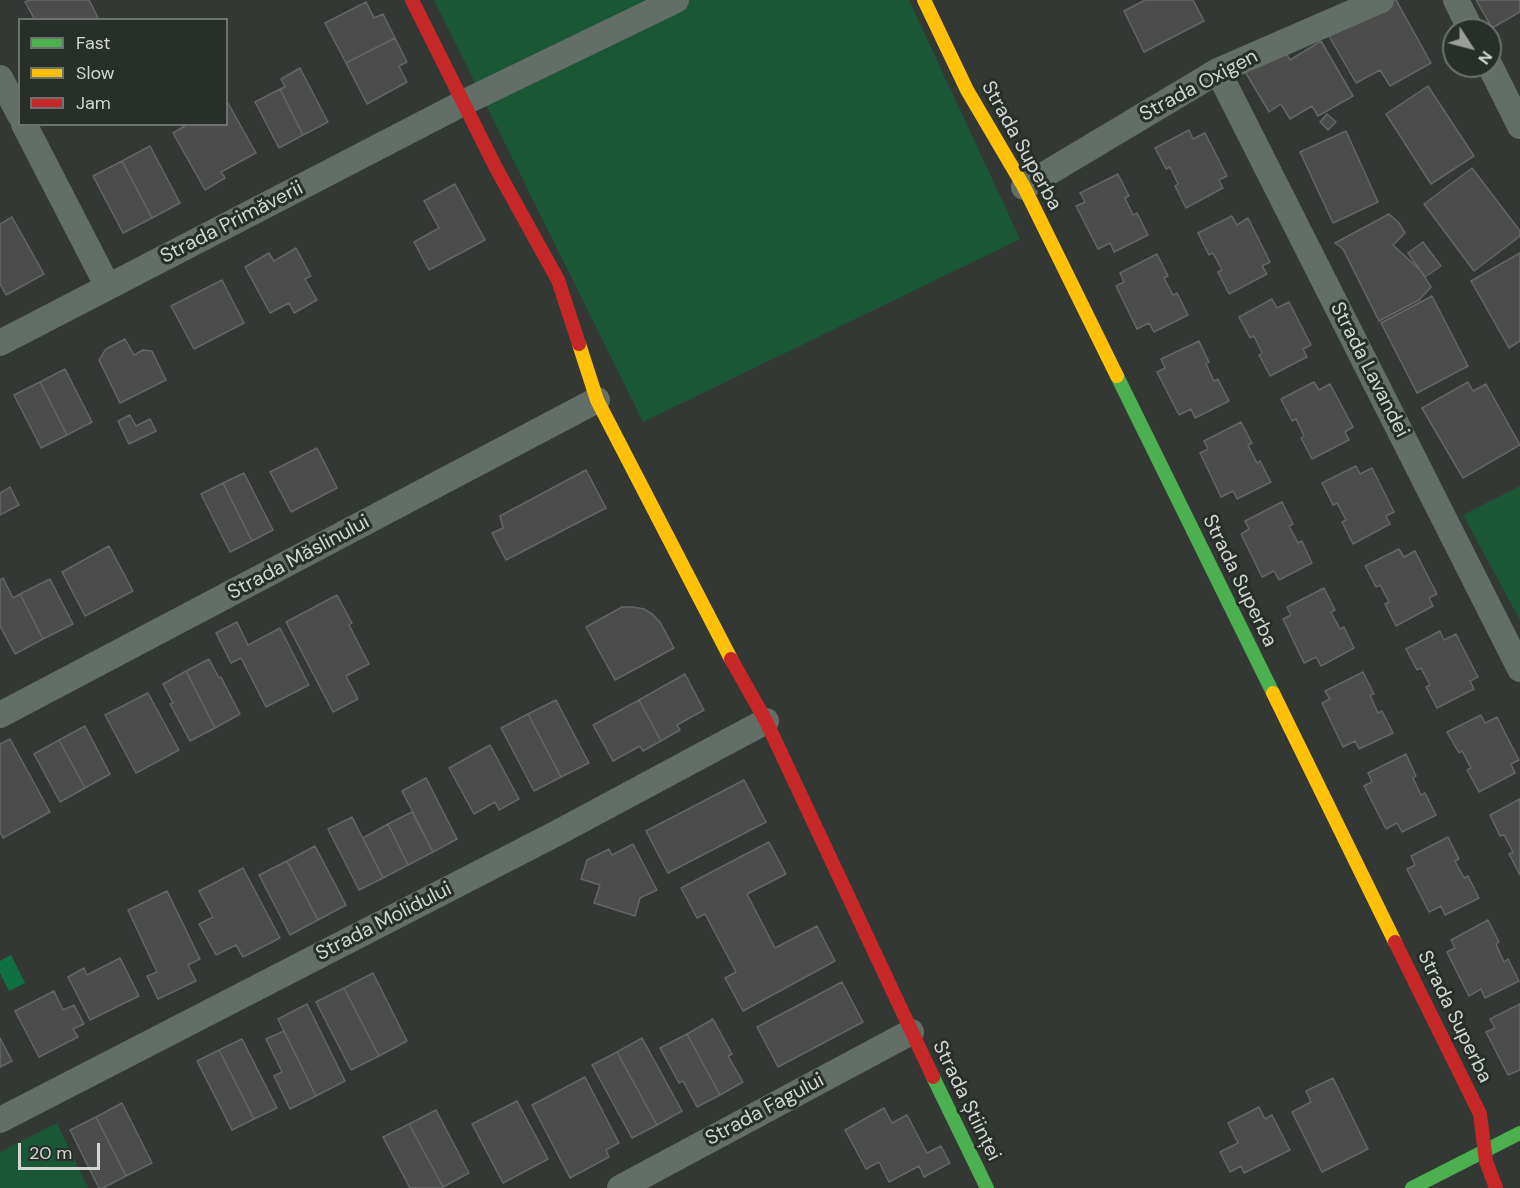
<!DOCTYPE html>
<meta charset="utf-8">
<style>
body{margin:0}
#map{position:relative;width:1520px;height:1188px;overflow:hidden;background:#333835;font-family:"DM Sans",sans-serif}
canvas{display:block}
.legend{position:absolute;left:18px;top:18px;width:210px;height:108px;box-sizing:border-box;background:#282f2a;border:2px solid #6c726e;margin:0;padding:8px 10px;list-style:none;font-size:18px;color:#d3d7d4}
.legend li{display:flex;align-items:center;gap:12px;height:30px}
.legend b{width:30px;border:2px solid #6c726e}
.north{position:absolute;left:1442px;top:18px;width:60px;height:60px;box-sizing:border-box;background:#282f2a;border:2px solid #6c726e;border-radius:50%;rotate:126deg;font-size:16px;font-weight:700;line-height:24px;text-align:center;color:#d3d7d4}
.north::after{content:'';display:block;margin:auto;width:21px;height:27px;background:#9b9f9c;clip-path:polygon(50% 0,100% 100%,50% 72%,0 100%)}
.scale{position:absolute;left:18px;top:1143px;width:82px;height:27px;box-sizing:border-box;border:3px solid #d3d7d4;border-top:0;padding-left:8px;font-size:18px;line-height:21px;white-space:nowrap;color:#d3d7d4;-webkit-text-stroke:4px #282f2a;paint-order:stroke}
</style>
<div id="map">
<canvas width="1520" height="1188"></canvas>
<ul class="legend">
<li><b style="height:8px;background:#4caf50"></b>Fast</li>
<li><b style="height:8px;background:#ffc107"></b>Slow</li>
<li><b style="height:8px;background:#c62828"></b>Jam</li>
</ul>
<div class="north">N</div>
<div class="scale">20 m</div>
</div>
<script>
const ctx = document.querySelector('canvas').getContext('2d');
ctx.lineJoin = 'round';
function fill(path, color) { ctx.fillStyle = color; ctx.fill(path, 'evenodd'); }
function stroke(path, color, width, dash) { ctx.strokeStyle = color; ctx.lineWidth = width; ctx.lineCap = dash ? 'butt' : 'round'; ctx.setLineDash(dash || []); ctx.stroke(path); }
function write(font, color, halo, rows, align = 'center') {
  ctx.font = font + ' "DM Sans",sans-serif'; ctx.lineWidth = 6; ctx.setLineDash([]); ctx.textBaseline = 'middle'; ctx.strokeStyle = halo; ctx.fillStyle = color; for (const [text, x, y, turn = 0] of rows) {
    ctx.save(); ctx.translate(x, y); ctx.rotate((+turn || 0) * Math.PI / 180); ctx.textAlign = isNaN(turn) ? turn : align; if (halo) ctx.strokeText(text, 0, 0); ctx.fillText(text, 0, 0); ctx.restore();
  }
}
const green = new Path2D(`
 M434 0H909L1020 239 643 422Z
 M1520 486V620L1463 515Z
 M57 1123 88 1188H0V1152Z`);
const water = new Path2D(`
 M11 955 25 983 9 991 0 973V961Z`);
const building = new Path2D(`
 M29 0H89L99 20H35L25 2Z
 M1145 0H1193L1204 21 1144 52 1124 11Z
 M1394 0H1396L1431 63 1390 86 1380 70 1356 83 1329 36Z
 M1476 0H1520V12L1492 28Z
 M366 2 374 18 383 14 395 38 346 63 325 23Z
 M395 38 407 62 399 66 407 82 367 104 346 63Z
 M1321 41 1353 96 1318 116 1312 106 1290 119 1281 104 1269 112 1243 68 1282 46 1290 60Z
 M300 68 328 122 303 135 280 89 285 87 281 79Z
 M1428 86 1474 156 1431 184 1386 114Z
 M280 89 303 135 279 148 255 102Z
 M226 103H228L256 153 221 172 225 178 205 190 173 133 188 124H226Z
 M1327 114 1336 122 1328 130 1320 122Z
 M1189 130 1193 139 1205 133 1227 176 1219 180 1223 188 1186 208 1175 186 1178 184 1170 167 1166 169 1155 148Z
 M1346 131 1378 202 1333 223 1300 152Z
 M150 146 180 203 152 218 122 161Z
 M122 161 152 218 123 233 93 176Z
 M1472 168 1520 231V236L1474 271 1424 204Z
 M1118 174 1129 196 1125 198 1133 215 1137 213 1148 235 1114 252 1110 243 1098 249 1076 206 1085 202 1080 193Z
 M455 184 485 240 429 270 414 242 439 228 424 201Z
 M1389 214 1399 223 1405 233 1393 245 1421 271 1431 287 1419 300 1379 321 1343 249 1335 243Z
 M1232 216 1237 225 1248 218 1270 262 1262 266 1267 274 1229 294 1218 272 1222 270 1213 253 1209 255 1198 233Z
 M12 217 44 274 6 295 0 284V224Z
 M1423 242 1441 266 1425 277 1408 253Z
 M296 248 311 276 305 279 317 300 294 313 289 303 270 313 245 267 269 253 274 261Z
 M1520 253V341L1509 348 1471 281Z
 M1157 254 1168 276 1164 278 1173 295 1177 293 1188 315 1154 332 1149 323 1137 329 1116 286 1124 282 1120 273Z
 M222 280 244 323 194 349 171 306Z
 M1432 296 1468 366 1417 393 1381 323Z
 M1272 299 1277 308 1289 302 1311 345 1303 349 1307 357 1270 376 1259 355 1262 353 1254 336 1250 338 1239 317Z
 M125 339 134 355 143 350 152 351 166 380 120 403 99 360 106 349Z
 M1199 341 1209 362 1206 364 1214 381 1218 379 1229 401 1195 418 1191 409 1179 415 1157 372 1165 368 1161 359Z
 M65 369 92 422 67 435 40 382Z
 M40 382 67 435 41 448 14 395Z
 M1314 382 1319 390 1330 384 1353 427 1345 432 1349 440 1312 459 1301 438 1304 436 1296 419 1292 421 1281 399Z
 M1468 382 1473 391 1486 384 1520 445 1463 478 1422 408Z
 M130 415 136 426 150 419 156 431 129 444 118 421Z
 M1241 422 1252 443 1248 445 1257 463 1260 461 1271 482 1237 499 1233 491 1221 497 1200 453 1208 449 1204 441Z
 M317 448 337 488 291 512 270 472Z
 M1356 466 1360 474 1372 468 1394 512 1386 516 1390 524 1353 544 1342 522 1346 520 1337 503 1333 505 1322 483Z
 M586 470 606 508 506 560 492 533 503 528 500 516Z
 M244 473 273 530 252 541 223 483Z
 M223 483 252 541 230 552 201 494Z
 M10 487 19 505 0 515V493Z
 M1282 502 1293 524 1289 526 1298 543 1302 541 1312 563 1279 580 1274 571 1262 577 1241 534 1249 529 1245 521Z
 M109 546 133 591 85 616 62 572Z
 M1399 549 1404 557 1415 551 1437 594 1429 598 1433 606 1396 626 1385 604 1389 602 1380 585 1376 587 1365 566Z
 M3 578 13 598 20 594 43 639 15 654 0 626V580Z
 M50 579 73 624 43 639 20 594Z
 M1324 588 1335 610 1331 612 1340 629 1344 627 1354 648 1321 666 1316 657 1304 663 1283 619 1291 615 1287 607Z
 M337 595 352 623 349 625 369 664 346 676 358 699 333 712 286 622Z
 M622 607H633L644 609 652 614 660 622 674 648 615 680 586 627Z
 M237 622 248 645 280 628 309 685 266 707 241 658 231 663 216 633Z
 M1440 631 1444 640 1456 634 1478 677 1470 681 1474 689 1437 708 1426 687 1430 685 1421 668 1417 670 1406 649Z
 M209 659 219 678 221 677 240 714 215 728 186 671Z
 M186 671 215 728 190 741 170 704 173 703 163 684Z
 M1363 672 1374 694 1370 695 1378 713 1382 711 1393 733 1359 749 1355 741 1343 747 1322 703 1330 699 1325 691Z
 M685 674 704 710 677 725 680 730 661 741 639 700Z
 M148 693 179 750 136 773 105 715Z
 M556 700 589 763 561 777 528 714Z
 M639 700 661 741 643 751 640 746 613 761 593 725Z
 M528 714 561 777 534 791 501 728Z
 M1481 715 1485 723 1497 717 1519 760 1511 764 1515 773 1479 792 1467 770 1471 768 1462 751 1459 753 1447 732Z
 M85 726 110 774 85 788 59 740Z
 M10 739 50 812 3 838 0 832V744Z
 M59 740 85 788 60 802 34 754Z
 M490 745 519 799 499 810 495 802 474 814 449 768Z
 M1406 754 1416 776 1413 778 1421 795 1425 793 1436 815 1402 832 1397 823 1386 829 1364 786 1372 782 1368 773Z
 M426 778 457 839 433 852 402 791Z
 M744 780 766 822 668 873 646 831Z
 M1520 799V875L1509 854 1513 852 1504 835 1500 836 1490 815Z
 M412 812 433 852 408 865 388 824Z
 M352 817 383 878 359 890 328 829Z
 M388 824 408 865 383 878 363 838Z
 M1448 837 1459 859 1455 861 1464 878 1468 876 1479 898 1445 915 1441 906 1429 912 1407 869 1415 865 1411 856Z
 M769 842 786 874 747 894 775 948 817 926 835 961 743 1011 725 978 736 972 705 914 697 918 681 888Z
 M633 844 657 890 640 898 635 916 594 903 600 885 581 879 587 860 609 849 612 855Z
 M315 846 346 905 318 920 287 861Z
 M287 861 318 920 290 935 259 875Z
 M243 868 280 938 243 957 236 945 216 955 199 924 213 917 199 891Z
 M167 891 200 959 188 965 196 981 158 999 147 976 157 972 128 910Z
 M1488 920 1499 942 1496 944 1504 962 1508 959 1519 981 1485 998 1481 989 1469 996 1447 952 1455 948 1451 940Z
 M120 958 139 996 90 1020 68 977 84 968 87 975Z
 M373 973 407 1041 379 1056 344 988Z
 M842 982 863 1022 778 1067 757 1027Z
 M344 988 379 1056 351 1070 316 1002Z
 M54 991 63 1010 74 1005 84 1024 73 1029 78 1037 39 1057 15 1011Z
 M307 1004 345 1081 316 1096 278 1019Z
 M1520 1004V1070L1508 1075 1486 1032 1495 1028 1490 1019Z
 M713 1019 732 1054 728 1056 743 1082 720 1095 687 1034Z
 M284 1031 316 1096 290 1109 274 1076 282 1072 266 1039Z
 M687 1034 720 1095 697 1107 683 1081 679 1083 660 1048Z
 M0 1038 12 1061 0 1067Z
 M642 1038 682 1111 657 1125 617 1052Z
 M242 1039 277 1108 254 1119 219 1050Z
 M219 1050 254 1119 232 1130 197 1061Z
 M617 1052 657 1125 632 1138 592 1065Z
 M585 1077 619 1143 606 1150 609 1157 570 1178 532 1105Z
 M1333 1078 1368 1149 1322 1172 1292 1112 1311 1102 1306 1091Z
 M517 1101 548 1159 503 1183 472 1124Z
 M122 1103 152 1163 126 1176 96 1117Z
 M1259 1107 1265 1119 1272 1115 1290 1150 1244 1173 1241 1166 1230 1172 1220 1152 1238 1143 1228 1123Z
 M884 1108 892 1123 907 1115 927 1153 941 1146 950 1163 924 1177 919 1166 889 1182 879 1162 866 1169 845 1130Z
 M436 1110 469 1173 443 1187 409 1124Z
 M96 1117 126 1176 103 1188H99L70 1130Z
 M409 1124 443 1187 441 1188H410L383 1137Z`);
const street = new Path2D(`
 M1456 0 1471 30
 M1490 66 1520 126
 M1218 71 1520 669
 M0 78 20 115
 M24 124 108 287
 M1024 187 1218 71 1381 0
 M0 343 463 103 676 0
 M0 715 597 400
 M0 1120 559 832 766 721
 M620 1188 911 1032`);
const fast = new Path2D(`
 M1117 376 1273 693
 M933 1077 987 1188
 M1412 1188 1520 1133`);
const slow = new Path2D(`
 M924 0 967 90 1024 187 1117 376
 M579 344 597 400 731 659
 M1273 693 1395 942`);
const jam = new Path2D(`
 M412 0 496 168 558 280 579 344
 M731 659 766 721 933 1077
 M1395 942 1480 1114 1486 1161 1496 1188`);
const streetNames = [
 ["Strada Oxigen",1199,86,-28],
 ["Strada Superba",1021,146,61],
 ["Strada Primăverii",232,223,-27],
 ["Strada Lavandei",1369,370,63],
 ["Strada Măslinului",299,558,-28],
 ["Strada Superba",1239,581,64],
 ["Strada Molidului",384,922,-27],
 ["Strada Superba",1454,1017,64],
 ["Strada Științei",966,1101,64],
 ["Strada Fagului",765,1110,-28]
];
fill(green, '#1a5737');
fill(water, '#0f7044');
fill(building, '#4c4c4c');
stroke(building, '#646565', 1.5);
stroke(street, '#636e67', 26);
stroke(fast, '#4caf50', 14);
stroke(slow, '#ffc107', 14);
stroke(jam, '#c62828', 14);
write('20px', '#d3d7d4', '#282f2a', streetNames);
</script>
